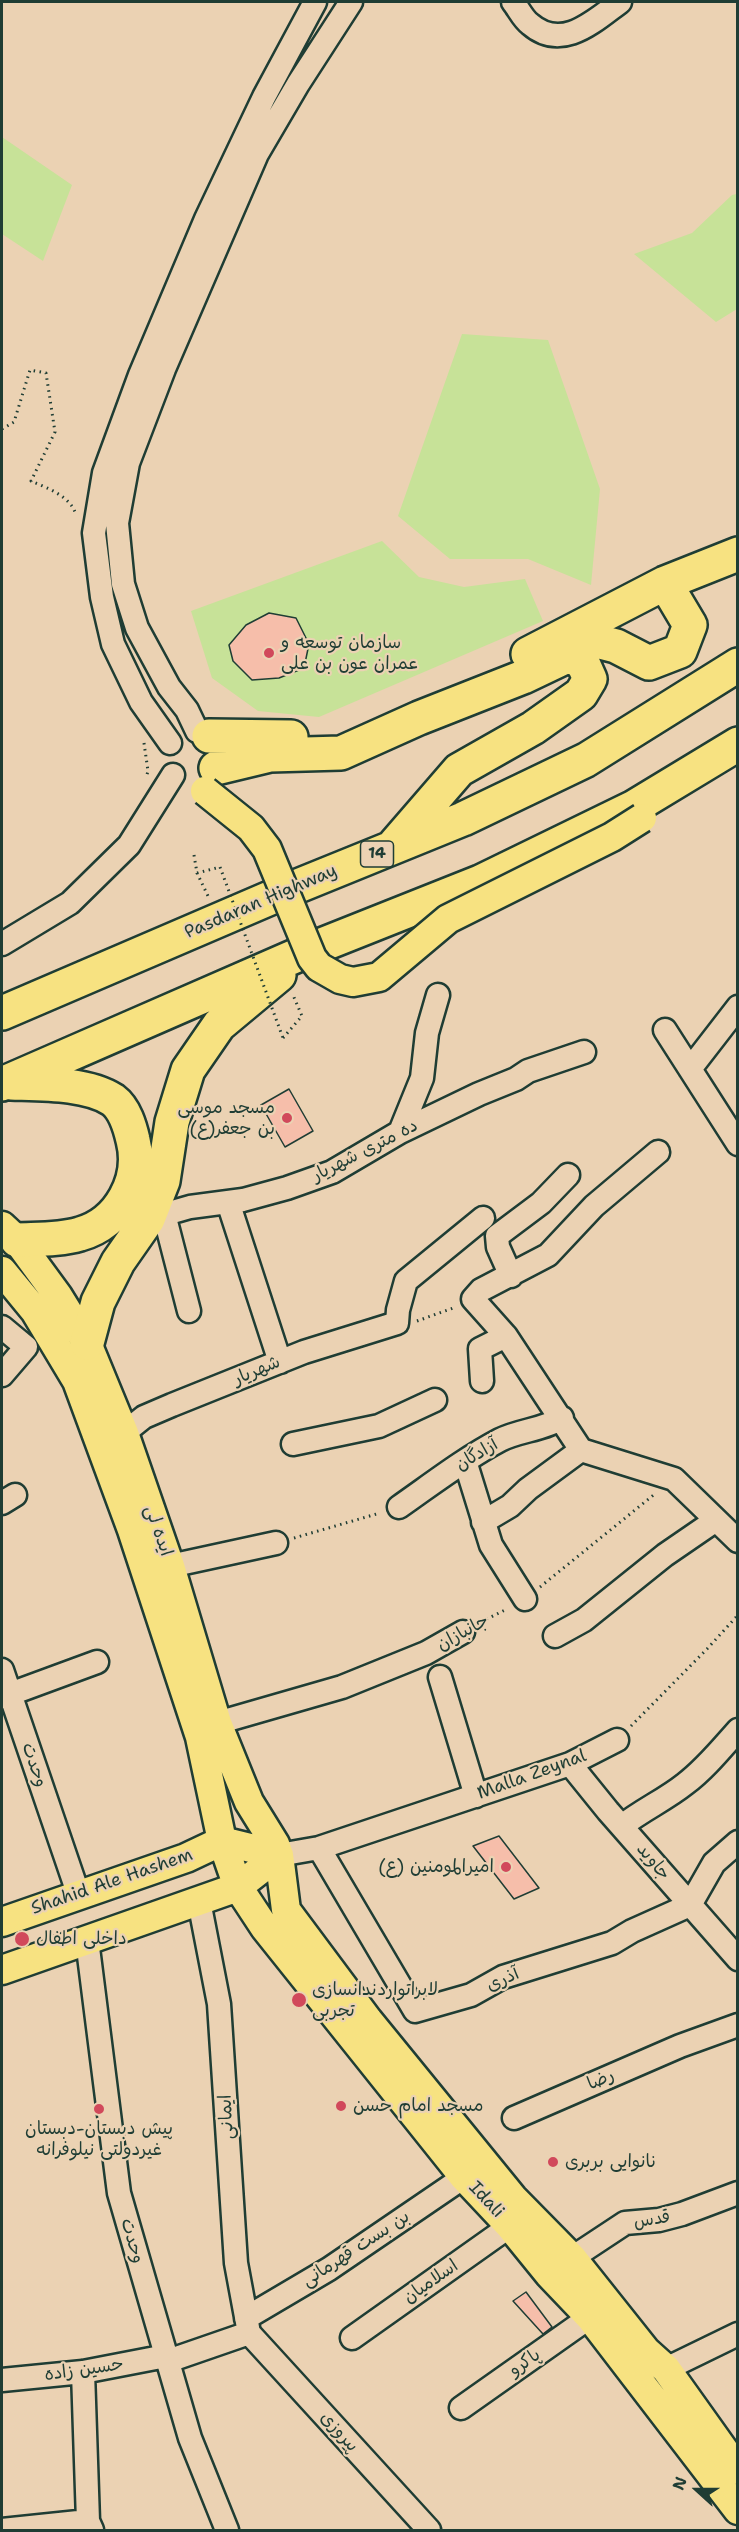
<!DOCTYPE html>
<meta charset="utf-8">
<style>
body{margin:0}
#map{position:relative;width:739px;height:2532px;overflow:hidden;background:#ebd2b3;font-family:"Shantell Sans",sans-serif}
canvas{display:block}
.frame{position:absolute;inset:0;border:3px solid #1f3d34;pointer-events:none}
.north{position:absolute;left:667px;top:2460px;width:60px;height:60px;-webkit-text-stroke:4px #ebd2b3;paint-order:stroke;rotate:291deg;font-size:16px;font-weight:700;line-height:24px;text-align:center;color:#1f3d34}
.north::after{content:'';display:block;margin:auto;width:21px;height:27px;background:#1f3d34;clip-path:polygon(50% 0,100% 100%,50% 72%,0 100%)}
</style>
<div id="map">
<canvas width="739" height="2532"></canvas>
<div class="frame"></div>
<div class="north">N</div>
</div>
<script>
const ctx = document.querySelector('canvas').getContext('2d');
ctx.lineJoin = 'round';
function fill(path, color) { ctx.fillStyle = color; ctx.fill(path, 'evenodd'); }
function stroke(path, color, width, dash) { ctx.strokeStyle = color; ctx.lineWidth = width; ctx.lineCap = dash ? 'butt' : 'round'; ctx.setLineDash(dash || []); ctx.stroke(path); }
function write(font, color, halo, rows, align = 'center') {
  ctx.font = font + ' "Shantell Sans","Playpen Sans Arabic",sans-serif'; ctx.lineWidth = 4.5; ctx.setLineDash([]); ctx.textBaseline = 'middle'; ctx.strokeStyle = halo; ctx.fillStyle = color; for (const [text, x, y, turn = 0] of rows) {
    ctx.save(); ctx.translate(x, y); ctx.rotate((+turn || 0) * Math.PI / 180); ctx.textAlign = isNaN(turn) ? turn : align; if (halo) ctx.strokeText(text, 0, 0); ctx.fillText(text, 0, 0); ctx.restore();
  }
}
const green = new Path2D(`
 M2 137 72 185 43 261 2 234Z
 M737 194V309L716 322 634 254 692 233 732 195Z
 M462 334 548 340 600 489 591 585 528 559H450L398 516Z
 M382 541 419 577 464 587 525 579 543 621 319 717 258 711 212 678 191 611Z`);
const building = new Path2D(`
 M269 613 296 618 309 644 304 668 279 678 252 680 233 661 229 645 246 625Z
 M289 1089 313 1131 285 1147 261 1105Z
 M499 1836 539 1888 514 1899 473 1846Z
 M526 2292 552 2327 543 2334 513 2301Z`);
const path = new Path2D(`
 M2 429 14 422 30 370 46 373 55 432 31 481C47 488 71 496 76 515
 M144 743 148 771 146 778
 M194 855 197 873 208 896
 M197 873 220 867
 M283 1038 302 1016 293 995
 M417 1321 456 1307
 M294 1538 380 1513
 M540 1587 656 1493
 M481 1622 507 1609
 M631 1726 707 1649 738 1615`);
const minor = new Path2D(`
 M513 2C518 8 523 19 530 24 562 52 594 21 620 2
 M197 731 187 710 169 687 137 628 123 584 117 523 128 463 164 369 257 154 298 84 351 2
 M170 743 141 702 113 644 102 597 94 533 104 473 140 375 206 219 264 97 315 2
 M2 944 70 903 129 845 173 775
 M665 1030 738 1144
 M690 1069 738 1007
 M400 1132 422 1078 427 1033 438 995
 M658 1152 594 1206 548 1255 481 1290 473 1299 506 1336 581 1450 674 1479 738 1541
 M228 1202 280 1362
 M164 1214 189 1311
 M148 1219 190 1207 243 1200 287 1188 332 1172 400 1132 479 1094 516 1079 528 1071 584 1052
 M511 1276 498 1247 497 1236 541 1203 568 1175
 M2 1327 26 1347 2 1375
 M482 1381 480 1349 506 1336
 M124 1433 144 1417 172 1405 304 1352 397 1323 398 1310 406 1281 483 1218
 M293 1444 379 1426 435 1400
 M465 1461 491 1545 525 1599
 M2 1503 15 1495
 M399 1507C432 1484 464 1459 500 1440 520 1430 543 1430 562 1418
 M483 1522 510 1506 528 1489 581 1450
 M170 1566 276 1543
 M555 1636 584 1620 665 1555 716 1520
 M2 1670 78 1893
 M440 1677 476 1796
 M2 1697 97 1662
 M217 1723 342 1687 426 1653 463 1632
 M570 1764 608 1811 738 1959
 M622 1826C642 1810 665 1800 685 1784 705 1769 721 1749 738 1730
 M319 1848 415 2011 471 1995 503 1977 612 1943 632 1931 690 1905 714 1863 738 1842
 M279 1855 319 1848 570 1764 617 1740
 M199 1901 219 2004 236 2263 249 2333
 M87 1940 119 2193 190 2438 227 2530
 M514 2118 680 2046 738 2025
 M572 2258 625 2223 659 2220 682 2214 738 2193
 M246 2318 329 2269 464 2177
 M249 2333 429 2530
 M352 2338 510 2226
 M168 2361 249 2333
 M666 2369 738 2334
 M83 2372 88 2521 92 2530
 M2 2380 83 2372 166 2356
 M461 2408 590 2317
 M2 2530 88 2521`);
const major = new Path2D(`
 M2 1226 17 1240 58 1296 87 1343 124 1433 170 1566 217 1723 249 1802 275 1844 279 1855 286 1910 368 2020 513 2198 572 2258 646 2351 666 2369 738 2470
 M2 1271 35 1311 77 1381 132 1530 200 1737 222 1841 238 1887 265 1928 464 2177 510 2226 549 2274 590 2317 738 2510
 M222 1841 279 1855
 M2 1922 186 1858 222 1841
 M2 1970 238 1887 279 1855`);
const highway = new Path2D(`
 M528 654 665 583 738 554
 M567 656 593 640 616 646 649 663 680 651 690 625 665 583
 M209 736 291 737
 M216 768 270 755 341 753 419 718 523 677 567 656 582 661 590 679 581 694 533 728 459 770 395 844
 M2 1013 298 886 463 819 586 760 738 665
 M11 1083C41 1084 87 1083 113 1100 125 1109 130 1127 133 1140 143 1179 120 1223 80 1234 60 1240 38 1239 17 1240
 M2 1084 309 950 480 882 634 807 738 744
 M87 1343 98 1302 118 1262 148 1219 163 1181 172 1122 188 1070 219 1025 279 975`);
const pathBridge = new Path2D(`
 M220 867 283 1038`);
const majorBridge = new Path2D(`
 M205 791 251 828 267 849 312 958 319 967 340 979 353 982 379 977 448 919 612 837 642 818`);
const markers = [
 [269,653,6,"#d1495b"],
 [287,1118,6,"#d1495b"],
 [506,1867,6,"#d1495b"],
 [22,1939,8,"#d1495b"],
 [299,2000,8,"#d1495b"],
 [341,2106,6,"#d1495b"],
 [99,2109,6,"#d1495b"],
 [553,2162,6,"#d1495b"]
];
const shields = [
 [377,854,33]
];
const shieldNames = [
 ["14",377,854]
];
const poiNames = [
 ["سازمان توسعه و",281,643],
 ["عمران عون بن علی",281,664],
 ["مسجد موسی",275,1108,"right"],
 ["بن جعفر(ع)",275,1129,"right"],
 ["امیرالمومنین (ع)",494,1867,"right"],
 ["داخلی اطفال",36,1939],
 ["لابراتواردندانسازی",312,1990],
 ["تجربی",312,2011],
 ["مسجد امام حسن",353,2106],
 ["پیش دبستان-دبستان",99,2129,"center"],
 ["غیردولتی نیلوفرانه",99,2150,"center"],
 ["نانوایی بربری",565,2162]
];
const streetNames = [
 ["Pasdaran Highway",261,902,-23],
 ["ده متری شهریار",365,1151,-27],
 ["شهریار",257,1371,-23],
 ["آزادگان",477,1455,-31],
 ["ایده لی",158,1531,71],
 ["جانبازان",463,1633,-29],
 ["وحدت",34,1765,71],
 ["Malla Zeynal",532,1775,-20],
 ["جاوید",653,1862,50],
 ["Shahid Ale Hashem",112,1882,-19],
 ["آذری",503,1980,-24],
 ["رضا",601,2080,-23],
 ["ایمانی",227,2117,-93],
 ["Idali",486,2200,47],
 ["قدس",652,2220,-9],
 ["وحدت",132,2241,74],
 ["بن بست قهرمانی",356,2249,-33],
 ["اسلامیان",431,2282,-35],
 ["پاکرو",525,2363,-35],
 ["حسین زاده",84,2370,-8],
 ["پیروزی",339,2432,48]
];
fill(green, '#c7e298');
fill(building, '#f6beaa');
stroke(building, '#1f3d34', 1.5);
stroke(minor, '#1f3d34', 27);
stroke(major, '#1f3d34', 33);
stroke(highway, '#1f3d34', 38);
stroke(path, '#1f3d34', 3, [1.5, 4.5]);
stroke(minor, '#ebd2b3', 22);
stroke(major, '#f7e281', 28);
stroke(highway, '#f7e281', 33);
stroke(majorBridge, '#1f3d34', 33, []);
stroke(pathBridge, '#1f3d34', 3, [1.5, 4.5]);
stroke(majorBridge, '#f7e281', 28);
for (const [x, y, r, color] of markers) { const dot = new Path2D(); dot.arc(x, y, r, 0, 2 * Math.PI); ctx.fillStyle = color; ctx.fill(dot); stroke(dot, '#ebd2b3', 2); }
for (const [x, y, w] of shields) { const box = new Path2D(); box.roundRect(x - w / 2, y - 13, w, 26, 4.5); ctx.fillStyle = '#ebd2b3'; ctx.fill(box); stroke(box, '#1f3d34', 1.5); }
write('bold 16px', '#1f3d34', null, shieldNames);
write('18px', '#1f3d34', '#ebd2b3', poiNames, 'left');
write('18px', '#1f3d34', '#ebd2b3', streetNames);
</script>
